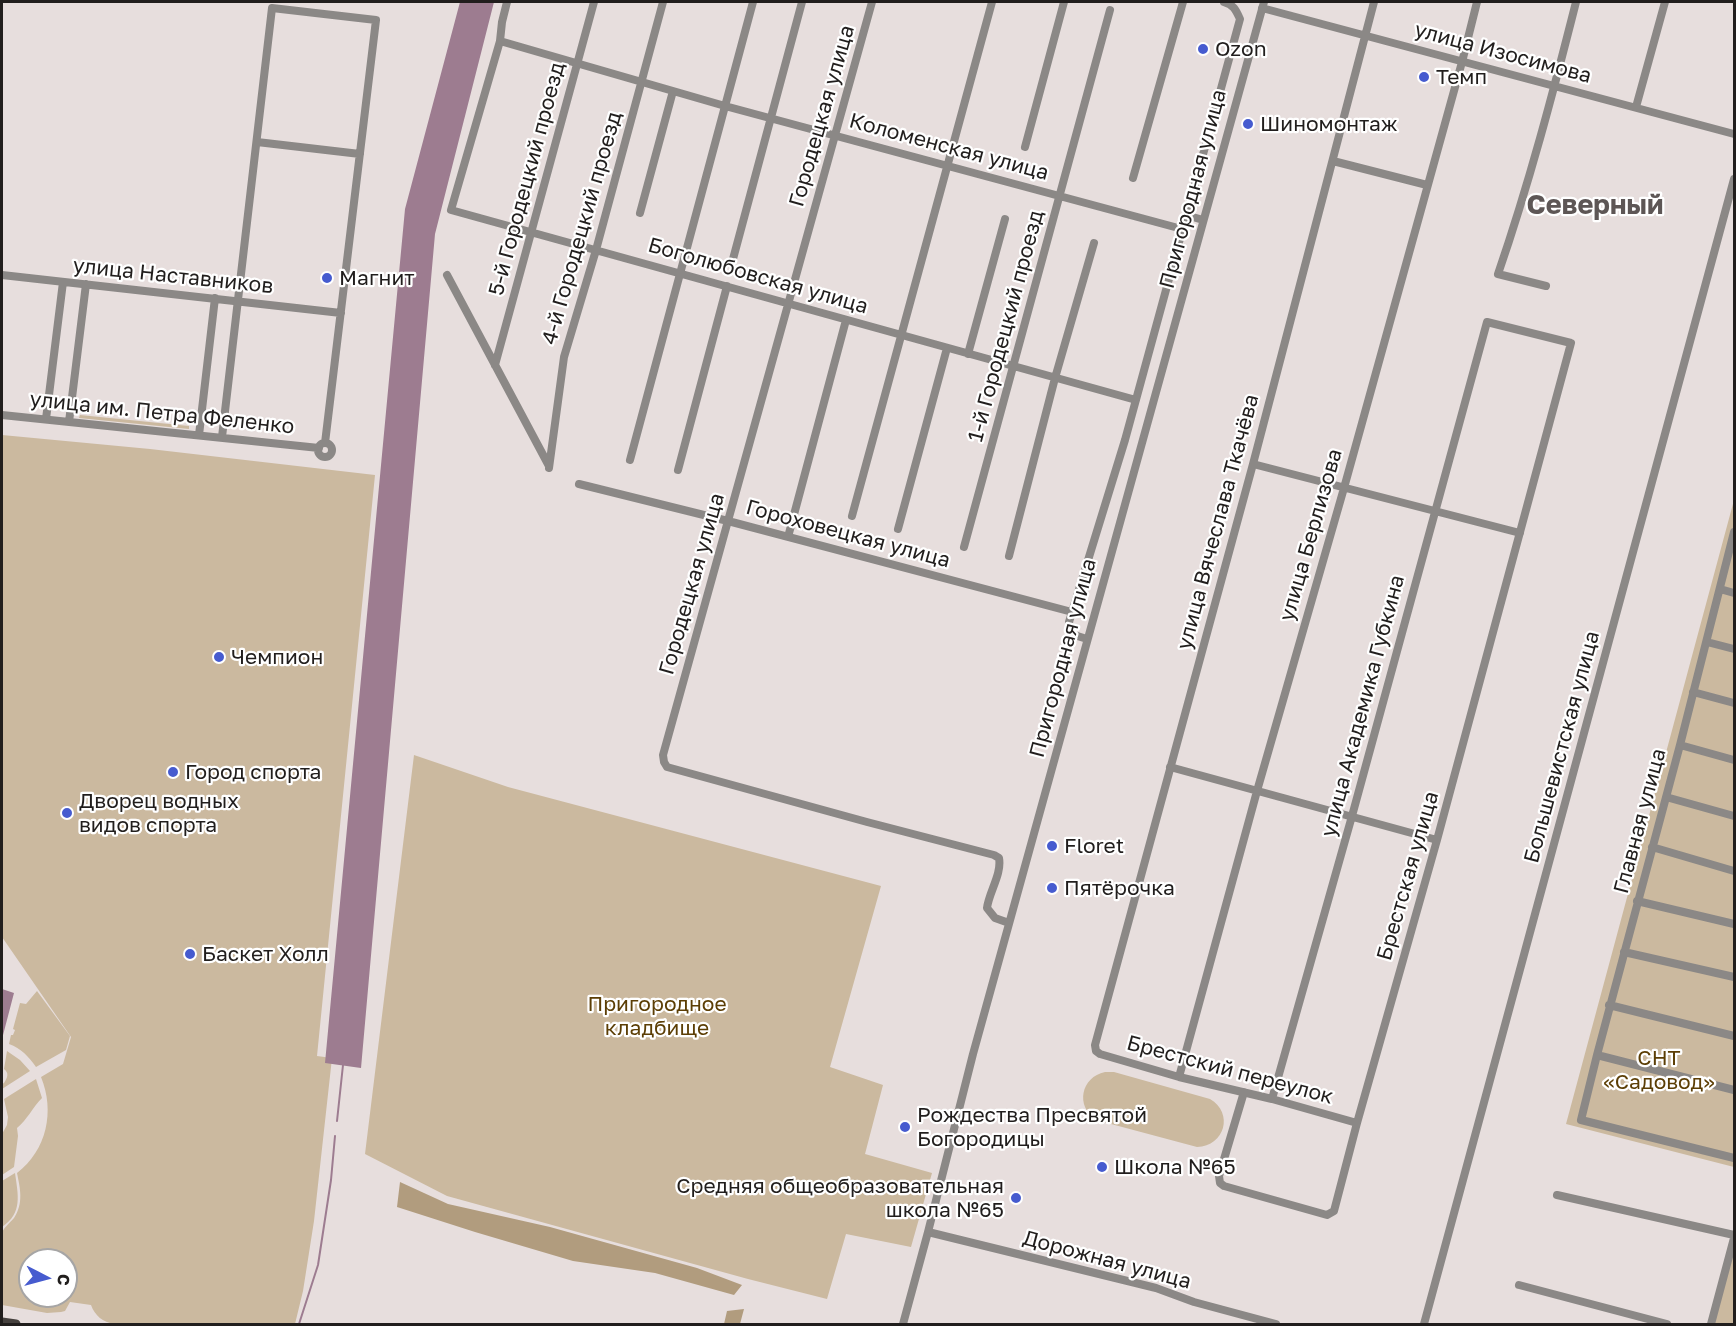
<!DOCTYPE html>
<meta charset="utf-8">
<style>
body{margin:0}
#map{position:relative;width:1736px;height:1326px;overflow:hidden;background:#e7dedd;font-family:"Golos Text",sans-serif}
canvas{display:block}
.frame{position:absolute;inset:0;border:3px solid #211e1d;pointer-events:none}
.north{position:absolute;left:18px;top:1248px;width:60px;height:60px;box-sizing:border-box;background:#fff;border:2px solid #a6a5a5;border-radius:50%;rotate:96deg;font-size:16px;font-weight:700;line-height:24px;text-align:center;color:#211e1d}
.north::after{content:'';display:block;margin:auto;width:21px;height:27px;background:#465bcf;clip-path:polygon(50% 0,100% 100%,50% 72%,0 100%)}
</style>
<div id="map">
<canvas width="1736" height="1326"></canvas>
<div class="frame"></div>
<div class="north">С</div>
</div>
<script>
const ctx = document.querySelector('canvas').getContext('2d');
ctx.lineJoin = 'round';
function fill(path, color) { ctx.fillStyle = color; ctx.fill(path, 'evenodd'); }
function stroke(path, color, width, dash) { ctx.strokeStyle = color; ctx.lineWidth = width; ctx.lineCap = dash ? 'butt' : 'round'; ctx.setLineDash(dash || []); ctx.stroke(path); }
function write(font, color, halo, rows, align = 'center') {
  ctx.font = font + ' "Golos Text",sans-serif'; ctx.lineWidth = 4.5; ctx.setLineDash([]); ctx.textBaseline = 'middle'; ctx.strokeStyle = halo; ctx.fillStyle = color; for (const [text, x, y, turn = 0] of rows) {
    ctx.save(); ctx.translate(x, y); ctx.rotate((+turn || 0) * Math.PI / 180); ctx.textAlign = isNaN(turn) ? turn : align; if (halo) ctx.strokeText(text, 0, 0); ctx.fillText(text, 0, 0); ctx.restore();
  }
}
const green = new Path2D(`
 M80 415 189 426V429L79 418Z
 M2 435 150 449 375 475 317 1056 332 1058 314 1221 303 1291 295 1324H114C103 1322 95 1316 91 1305L70 1302 65 1311 61 1312 47 1313 2 1305V1233C4 1227 10 1223 14 1218 24 1203 20 1188 17 1173 47 1150 55 1111 41 1077L63 1064 71 1037 2 937ZM30 1260H66V1296H30Z
 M1734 500V1167L1566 1124Z
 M414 755 508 787 881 886 830 1067 883 1085 865 1154 932 1173 911 1247 846 1234 827 1299 748 1279 447 1196 365 1154Z
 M37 991 70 1036 66 1050 36 1067C29 1057 21 1048 9 1044L11 1035H13L15 1030 13 1029 20 1003 26 1004Z
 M7 1051 20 1060 30 1071 2 1089V1084L4 1083C8 1077 9 1073 4 1069Z
 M1105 1072H1114L1210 1099C1234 1113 1225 1146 1197 1147L1096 1120C1075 1106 1081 1077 1105 1072Z
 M36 1079 42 1098C33 1107 27 1120 17 1128L18 1136 14 1167 2 1175V1134L7 1125 8 1117 4 1099Z
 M15 1173C18 1195 23 1213 2 1227V1181Z
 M1734 1238V1324H1711Z`);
const forest = new Path2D(`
 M400 1182 448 1204 550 1227 697 1268 742 1285 734 1295 655 1273 573 1261 475 1232 397 1207Z
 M744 1309 740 1324H724L727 1311Z`);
const water = new Path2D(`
 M460 2H494L435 234 361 1068 325 1063 405 209Z
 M2 989 14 993 2 1039Z`);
const stream = new Path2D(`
 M337 1121 343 1065
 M299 1324 318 1265 331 1180 335 1136`);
const minor = new Path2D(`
 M507 2 502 22 500 41 451 210 1136 400
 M872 2 663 755 664 762 667 767 867 822 994 855 999 858C1002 874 989 892 987 908L995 918 1009 923
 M1262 8 1734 134
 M500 41 725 106 1182 229
 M1636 107 1665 2
 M257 142 360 154
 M1025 147 1064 2
 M1333 161 1427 185
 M1133 178 1183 2
 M640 213 673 91
 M1186 215 1203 220
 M733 259 802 2
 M2 275 341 313
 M447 275 549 466
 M1546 286 1498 274C1529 184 1553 93 1576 2
 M968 354 1005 219
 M495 365 594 2
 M2 415 319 448
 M46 419 63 282
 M69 422 86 284
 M199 435 215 298
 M222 437 272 8 376 20 325 443
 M318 450a7 7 0 1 1 14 0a7 7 0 1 1-14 0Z
 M630 460 753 2
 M1253 464 1520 533
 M549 468 564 357 596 250 663 2
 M678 470 727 286
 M579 484 728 521 1072 612
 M852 516 992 2
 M898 529 947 348
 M1734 532 1680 745 1597 1055 1581 1120 1734 1158
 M788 537 846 320
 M964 547 1110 10
 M1009 556 1055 378 1094 243
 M1720 589 1734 593
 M1087 639 1071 634 1069 622 1125 440 1240 19C1236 10 1233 4 1224 2
 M1707 642 1734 649
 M1693 692 1734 703
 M1680 745 1734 760
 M1170 767 1437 840
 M1666 797 1734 816
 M1652 847 1734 871
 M1637 901 1734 924
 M1624 952 1734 977
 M1609 1005 1734 1036
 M1597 1055 1734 1090
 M1179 1077 1257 791 1344 488 1462 62 1477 2
 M1244 1092 1219 1176 1220 1183 1224 1186 1327 1215 1334 1211 1357 1123 1437 840 1571 343 1487 322 1352 816 1272 1099
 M1357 1123 1272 1099 1179 1077 1100 1054 1096 1051 1095 1045 1253 464 1374 2
 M1557 1195 1734 1235
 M928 1232 1156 1288 1194 1302 1276 1324
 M1519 1285 1667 1324
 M903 1324 928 1232 973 1054 1264 2
 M1424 1324 1734 179
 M1711 1324 1734 1238`);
const major = new Path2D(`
 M2 1322 16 1324`);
const markers = [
 [1203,49,6,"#465bcf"],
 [1424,77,6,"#465bcf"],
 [1248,124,6,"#465bcf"],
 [327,278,6,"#465bcf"],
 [219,657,6,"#465bcf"],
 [173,772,6,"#465bcf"],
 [67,813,6,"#465bcf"],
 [1052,846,6,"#465bcf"],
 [1052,888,6,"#465bcf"],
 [190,954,6,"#465bcf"],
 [905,1127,6,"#465bcf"],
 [1102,1167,6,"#465bcf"],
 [1016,1198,6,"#465bcf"]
];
const poiNames = [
 ["Ozon",1215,49],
 ["Темп",1436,77],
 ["Шиномонтаж",1260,124],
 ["Магнит",339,278],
 ["Чемпион",231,657],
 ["Город спорта",185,772],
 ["Дворец водных",79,801],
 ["видов спорта",79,825],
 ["Floret",1064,846],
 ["Пятёрочка",1064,888],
 ["Баскет Холл",202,954],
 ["Рождества Пресвятой",917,1115],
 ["Богородицы",917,1139],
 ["Школа №65",1114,1167],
 ["Средняя общеобразовательная",1004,1186,"right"],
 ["школа №65",1004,1210,"right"]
];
const streetNames = [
 ["улица Изосимова",1503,53,15],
 ["Городецкая улица",822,116,-74],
 ["Коломенская улица",949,147,15],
 ["5-й Городецкий проезд",527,179,-75],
 ["Пригородная улица",1193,189,-75],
 ["4-й Городецкий проезд",582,228,-74],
 ["улица Наставников",173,276,6],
 ["Боголюбовская улица",758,276,16],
 ["1-й Городецкий проезд",1006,326,-75],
 ["улица им. Петра Феленко",162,413,6],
 ["улица Вячеслава Ткачёва",1218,522,-75],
 ["Гороховецкая улица",848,534,15],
 ["улица Берлизова",1311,535,-74],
 ["Городецкая улица",692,584,-74],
 ["Пригородная улица",1063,658,-75],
 ["улица Академика Губкина",1363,706,-75],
 ["Большевистская улица",1562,747,-75],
 ["Главная улица",1640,821,-75],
 ["Брестская улица",1408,876,-74],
 ["Брестский переулок",1230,1070,15],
 ["Дорожная улица",1107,1260,15]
];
const parkNames = [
 ["Пригородное",657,1004],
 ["кладбище",657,1028],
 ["СНТ",1659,1058],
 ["«Садовод»",1659,1082]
];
const districtNames = [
 ["Северный",1595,205]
];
fill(green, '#cbb99f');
fill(forest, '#b19c7e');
fill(water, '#9d7c90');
stroke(stream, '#9d7c90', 2);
stroke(minor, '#8b8886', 8);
stroke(major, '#46413e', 9);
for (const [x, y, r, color] of markers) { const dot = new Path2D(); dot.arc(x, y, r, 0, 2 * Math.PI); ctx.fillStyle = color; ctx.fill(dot); stroke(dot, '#fff', 2); }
write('21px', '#211e1d', '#fff', poiNames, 'left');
write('21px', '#211e1d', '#fff', streetNames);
write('21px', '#5c3e05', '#fff', parkNames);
write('bold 27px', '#5d5655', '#fff', districtNames);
</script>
